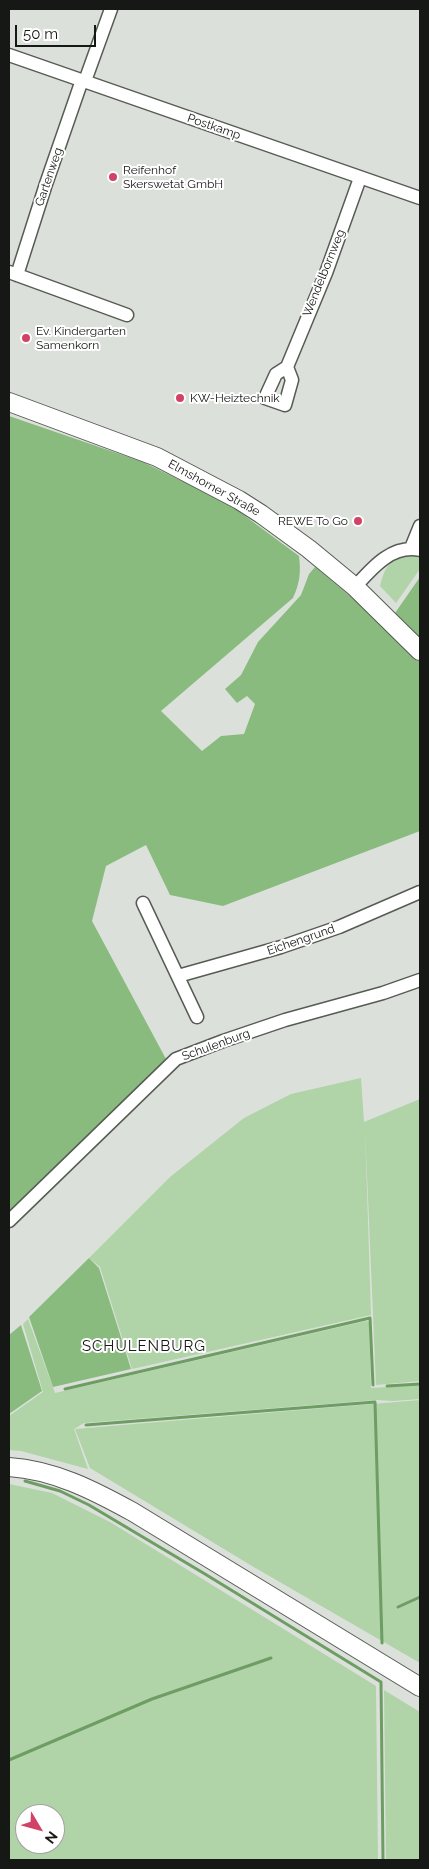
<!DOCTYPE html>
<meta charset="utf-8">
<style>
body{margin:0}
#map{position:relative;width:429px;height:1869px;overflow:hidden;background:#dbe1da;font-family:Raleway,sans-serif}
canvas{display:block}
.frame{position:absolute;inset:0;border:10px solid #161815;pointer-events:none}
.north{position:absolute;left:15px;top:1804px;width:50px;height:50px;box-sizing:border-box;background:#fff;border:1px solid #a2a3a1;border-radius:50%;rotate:127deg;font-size:14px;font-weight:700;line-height:20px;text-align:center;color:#161815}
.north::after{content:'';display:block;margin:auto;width:18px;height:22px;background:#d14266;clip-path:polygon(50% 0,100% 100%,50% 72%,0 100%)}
.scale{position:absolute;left:15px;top:25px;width:81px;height:22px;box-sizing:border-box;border:2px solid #161815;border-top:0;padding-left:6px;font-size:15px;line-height:18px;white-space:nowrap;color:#161815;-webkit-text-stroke:4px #fff;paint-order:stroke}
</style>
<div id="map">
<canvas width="429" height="1869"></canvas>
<div class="frame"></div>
<div class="north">N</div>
<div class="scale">50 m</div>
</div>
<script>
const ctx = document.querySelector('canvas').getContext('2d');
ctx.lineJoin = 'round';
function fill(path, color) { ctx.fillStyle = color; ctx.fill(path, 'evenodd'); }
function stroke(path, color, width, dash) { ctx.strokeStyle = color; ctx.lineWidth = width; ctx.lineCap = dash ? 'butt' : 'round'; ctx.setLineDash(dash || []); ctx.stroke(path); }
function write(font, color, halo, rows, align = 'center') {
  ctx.font = font + ' Raleway,sans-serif'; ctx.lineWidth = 4; ctx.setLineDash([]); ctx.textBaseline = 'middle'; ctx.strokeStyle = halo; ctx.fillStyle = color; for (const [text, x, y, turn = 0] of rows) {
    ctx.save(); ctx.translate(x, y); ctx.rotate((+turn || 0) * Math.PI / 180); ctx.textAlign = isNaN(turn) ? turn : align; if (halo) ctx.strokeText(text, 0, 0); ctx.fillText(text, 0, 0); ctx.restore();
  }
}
const green = new Path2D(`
 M411 555 420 558V569L396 603 380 586C385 566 390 558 411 555Z
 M361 1078 364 1122 420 1099V1381L376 1385 365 1128 371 1315 132 1369 100 1267 89 1258 170 1177 244 1118 291 1094Z
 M28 1319 55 1393 366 1321 369 1322 371 1388 420 1385V1399L393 1401 377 1400 84 1423 74 1429 88 1469 21 1451 9 1450V1416L43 1392 23 1324Z
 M420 1400V1663L252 1566 90 1468 75 1429Z
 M9 1484 52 1493 110 1522 376 1686 378 1860H9ZM25 1814H55V1844H25Z
 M384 1690 420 1712V1860H386Z`);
const forest = new Path2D(`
 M9 416 143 462 192 486 237 510 299 556C301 572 300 583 293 598L161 711 202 751 221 736 244 734 255 704 247 696 237 703 225 689 241 675 258 642 301 595 309 574 315 567 386 626 420 577V831L223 906 170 895 146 845 106 866 92 921 166 1059 9 1212Z
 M89 1258 99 1268 131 1369 53 1387 29 1317Z
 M21 1325 42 1391 9 1414V1335Z`);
const stream = new Path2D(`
 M387 1386 420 1384
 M65 1389 370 1318 373 1385
 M86 1425 375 1402 382 1643
 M25 1481 60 1491 89 1505 205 1574 381 1682 383 1860
 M398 1607 420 1597
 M9 1760 152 1699 271 1658`);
const street = new Path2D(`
 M9 55 420 198
 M85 81 111 9
 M9 272 127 315
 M17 275 46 184 82 80
 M287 367 292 380 285 405 265 398 276 374 287 367 326 273 360 178
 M411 548 420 526
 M355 587C372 568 392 544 420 550
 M143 903 197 1017
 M178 976 281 947 339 927 420 892
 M9 1221 176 1059 223 1041 285 1020 383 993 420 980`);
const secondary = new Path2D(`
 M9 402 157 457 239 500 261 514 309 549 355 587 420 651
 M9 1467C54 1470 93 1490 133 1512L420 1687`);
const markers = [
 [113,177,5,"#d14266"],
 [26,338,5,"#d14266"],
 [180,398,5,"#d14266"],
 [358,521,5,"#d14266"]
];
const streetNames = [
 ["Postkamp",214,127,19],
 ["Gartenweg",49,177,-71],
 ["Wendelbornweg",324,273,-68],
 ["Elmshorner Straße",214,488,29],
 ["Eichengrund",301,940,-19],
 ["Schulenburg",216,1045,-20]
];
const poiNames = [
 ["Reifenhof",123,170],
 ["Skerswetat GmbH",123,184],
 ["Ev. Kindergarten",36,331],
 ["Samenkorn",36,345],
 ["KW-Heiztechnik",190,398],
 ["REWE To Go",348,521,"right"]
];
const quarterNames = [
 ["SCHULENBURG",144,1346]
];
fill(green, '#b0d3a8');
fill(forest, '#89bb7f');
stroke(stream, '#6d9d63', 3);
stroke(street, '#565b54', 15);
stroke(secondary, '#565b54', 20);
stroke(street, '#fff', 12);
stroke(secondary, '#fff', 18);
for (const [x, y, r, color] of markers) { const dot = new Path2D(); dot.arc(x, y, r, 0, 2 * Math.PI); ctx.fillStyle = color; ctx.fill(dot); stroke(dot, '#fff', 2); }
write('12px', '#161815', '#fff', streetNames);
write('12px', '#161815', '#fff', poiNames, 'left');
ctx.letterSpacing = '1px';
write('15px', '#161815', '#fff', quarterNames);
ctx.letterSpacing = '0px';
</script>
